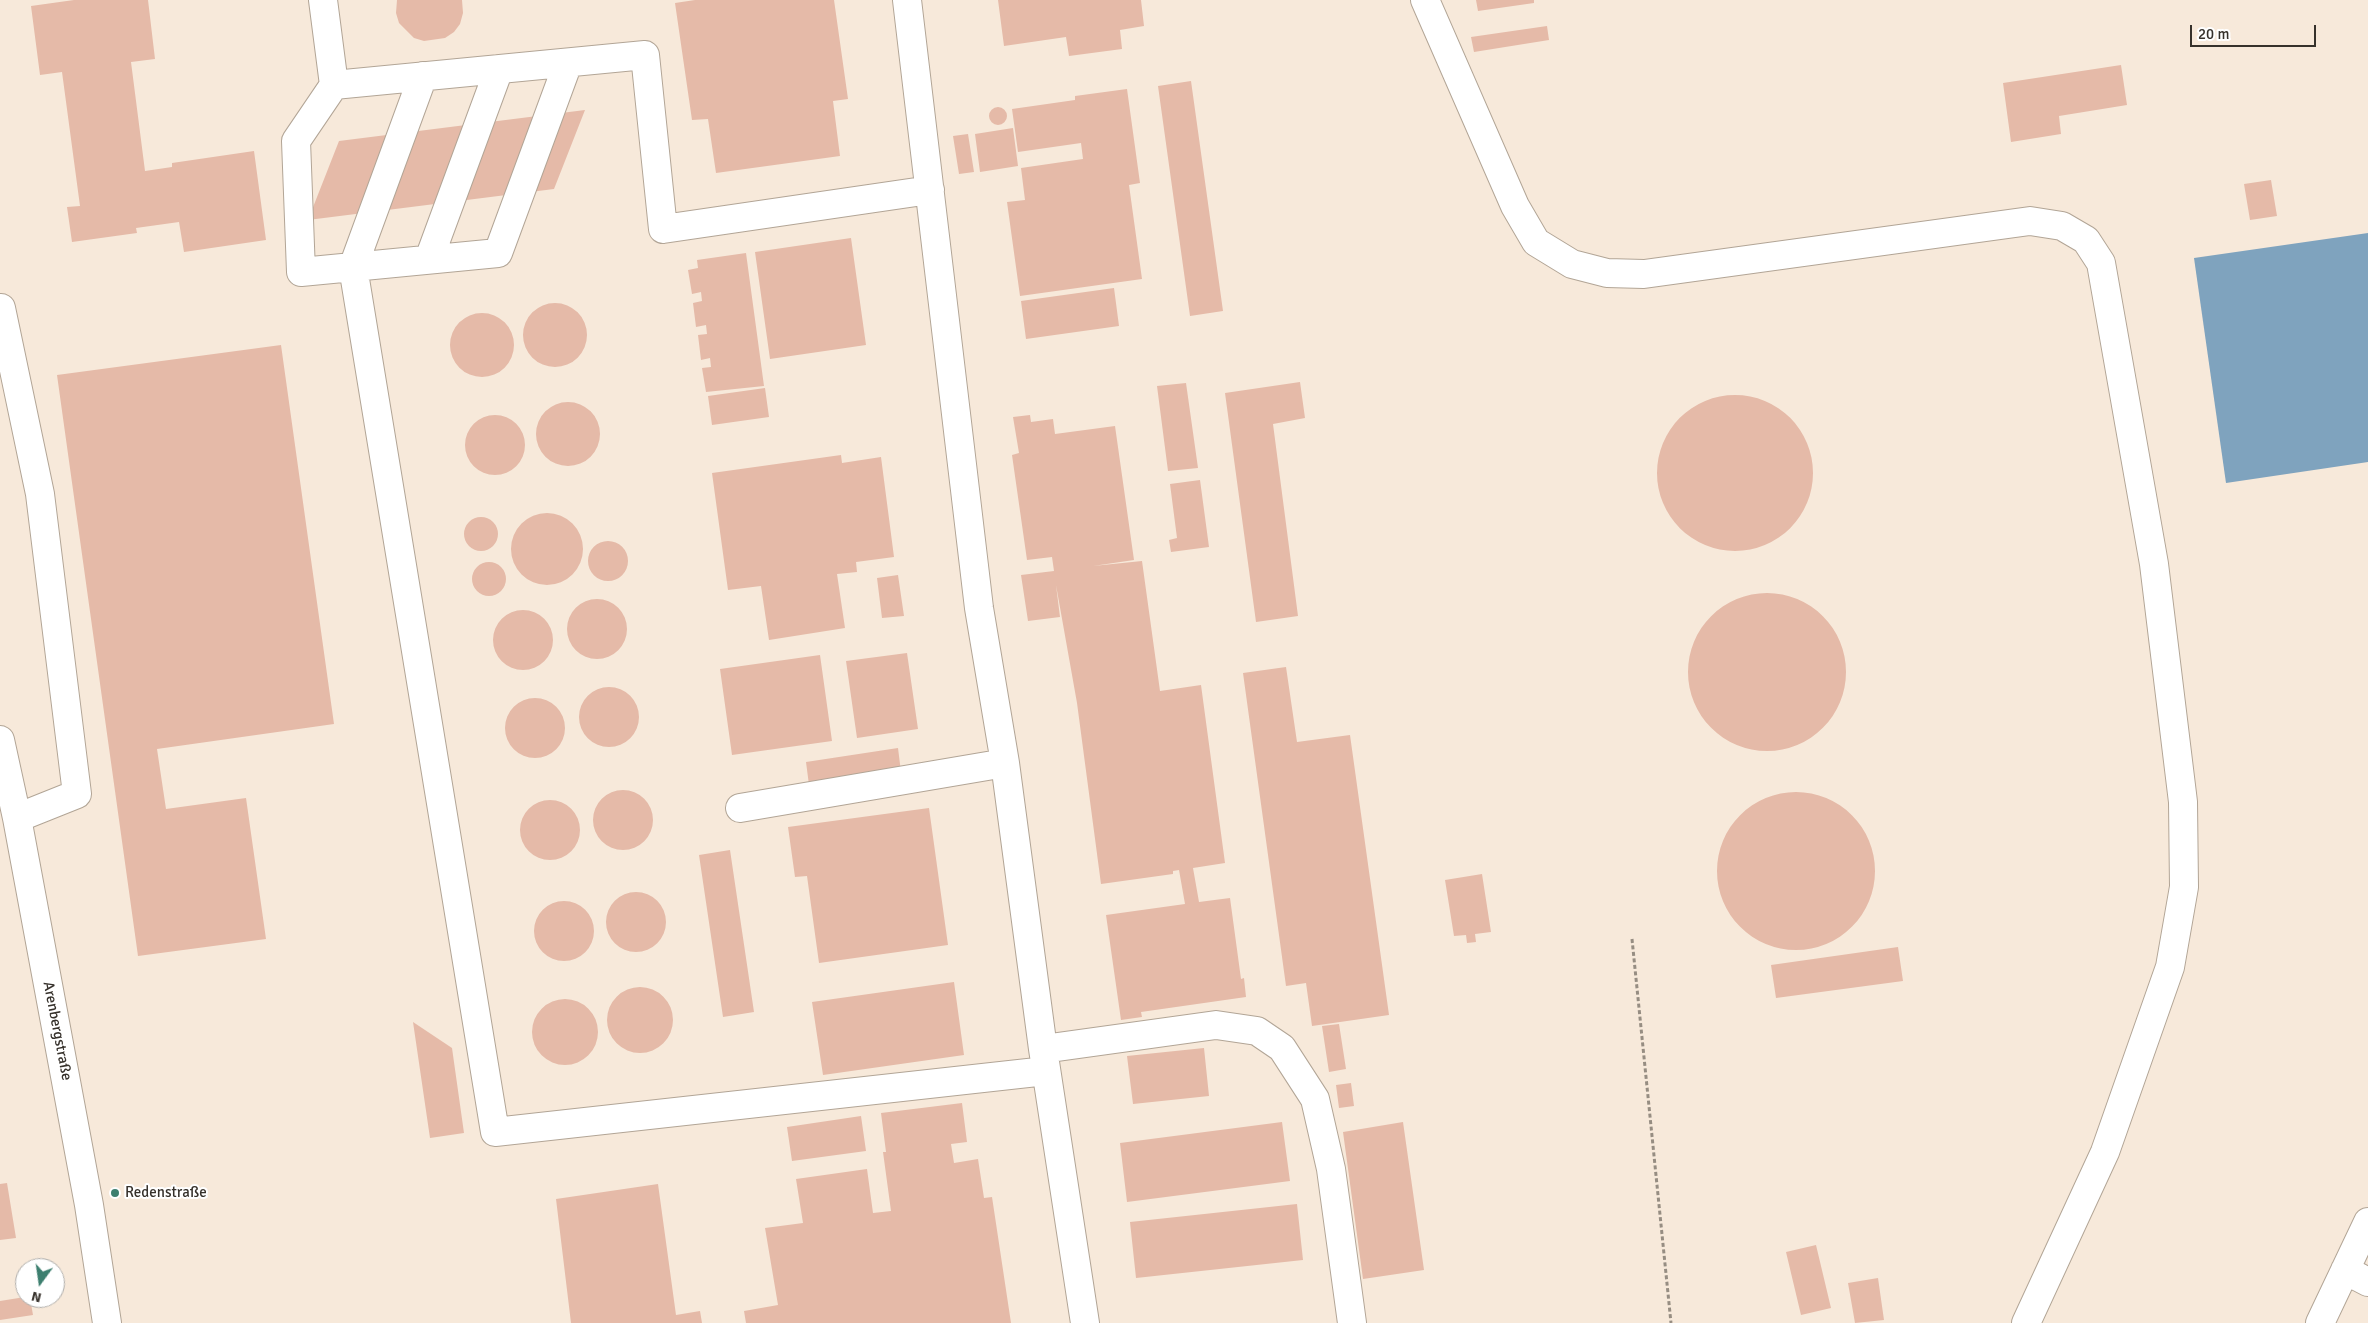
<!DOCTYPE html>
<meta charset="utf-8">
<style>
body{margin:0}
#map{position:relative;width:2368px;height:1323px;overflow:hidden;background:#f7e9da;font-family:Signika,sans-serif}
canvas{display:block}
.north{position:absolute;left:15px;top:1258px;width:50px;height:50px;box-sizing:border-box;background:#fff;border:1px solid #afadaa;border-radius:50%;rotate:194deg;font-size:14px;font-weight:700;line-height:20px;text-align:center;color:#36312b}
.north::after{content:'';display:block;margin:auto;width:18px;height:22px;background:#3d7f6f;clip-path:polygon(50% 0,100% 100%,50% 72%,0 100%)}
.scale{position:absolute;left:2190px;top:25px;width:126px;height:22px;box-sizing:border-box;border:2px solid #36312b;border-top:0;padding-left:6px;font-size:15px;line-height:18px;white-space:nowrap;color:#36312b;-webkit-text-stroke:4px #fff;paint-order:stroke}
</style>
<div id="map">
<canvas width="2368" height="1323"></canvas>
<div class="north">N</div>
<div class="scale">20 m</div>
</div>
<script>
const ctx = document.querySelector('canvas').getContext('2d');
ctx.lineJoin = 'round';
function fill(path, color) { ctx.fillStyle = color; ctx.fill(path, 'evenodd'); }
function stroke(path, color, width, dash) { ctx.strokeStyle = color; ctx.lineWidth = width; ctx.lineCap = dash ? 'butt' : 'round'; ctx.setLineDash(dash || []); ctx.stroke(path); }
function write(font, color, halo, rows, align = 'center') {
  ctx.font = font + ' Signika,sans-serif'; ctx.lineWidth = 4; ctx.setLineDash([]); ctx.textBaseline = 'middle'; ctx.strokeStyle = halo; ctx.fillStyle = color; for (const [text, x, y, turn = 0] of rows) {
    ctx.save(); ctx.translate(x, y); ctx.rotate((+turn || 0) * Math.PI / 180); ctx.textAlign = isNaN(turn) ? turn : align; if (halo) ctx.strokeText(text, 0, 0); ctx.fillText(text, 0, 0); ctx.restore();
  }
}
const water = new Path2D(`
 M2368 233V462L2226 483 2194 258Z`);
const building = new Path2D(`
 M74 0H148L155 59 131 62 145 171 172 167V163L254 151 266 240 184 252 179 222 136 228 137 233 72 242 67 207 80 206 62 72 40 75 31 6Z
 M397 0H462L463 13 460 24 454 32 445 38 424 41 414 38 399 23 396 13Z
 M695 0H834L848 99 833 101 840 156 716 173 708 119 692 120 675 3Z
 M998 0H1141L1144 26 1120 30 1122 49 1069 56 1066 37 1004 46Z
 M1476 0H1534V3L1478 11Z
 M1547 26 1549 40 1474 52 1471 37Z
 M2121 65 2127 105 2059 116 2061 134 2011 142 2003 83Z
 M1191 81 1223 311 1190 316 1158 86Z
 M1127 89 1140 183 1129 185 1142 279 1020 296 1007 202 1025 200 1021 168 1083 159 1081 143 1018 152 1012 109 1075 100V96Z
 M989 116a9 9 0 1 1 18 0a9 9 0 1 1-18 0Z
 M585 110 554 189 308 220 339 141Z
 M1013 128 1018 166 980 172 975 134Z
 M968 134 974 172 959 174 953 136Z
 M2271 180 2277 216 2250 220 2244 184Z
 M851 238 866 345 770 359 755 252Z
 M746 253 764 386 706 392 702 368 711 367 710 358 701 360 698 335 707 334 706 325 696 327 693 303 702 301 701 292 692 294 688 270 698 268 697 260Z
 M1114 288 1119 326 1026 339 1021 301Z
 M523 335a32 32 0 1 1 64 0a32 32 0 1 1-64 0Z
 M450 345a32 32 0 1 1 64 0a32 32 0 1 1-64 0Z
 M281 345 334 724 157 749 166 809 246 798 266 939 138 956 57 375Z
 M1300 382 1305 418 1273 424 1298 616 1256 622 1225 393Z
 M1186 383 1198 468 1168 471 1157 386Z
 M765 388 769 417 712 425 708 396Z
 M1657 473a78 78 0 1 1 156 0a78 78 0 1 1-156 0Z
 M536 434a32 32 0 1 1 64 0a32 32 0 1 1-64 0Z
 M465 445a30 30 0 1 1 60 0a30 30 0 1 1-60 0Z
 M1030 415 1031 422 1053 419 1055 434 1115 426 1134 560 1093 566 1142 561 1160 691 1201 685 1225 863 1193 868 1199 902 1230 898 1241 979 1244 978 1246 997 1141 1012 1142 1017 1121 1020 1106 915 1185 904 1179 870 1173 871V874L1101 884 1077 703 1056 585 1060 617 1028 621 1021 575 1054 571 1052 557 1027 560 1012 455 1019 453 1013 417Z
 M841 455 842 463 881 457 894 557 856 562 857 572 837 574 845 628 769 640 761 586 728 590 712 473Z
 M1200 480 1209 547 1171 552 1169 540 1177 538 1170 484Z
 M511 549a36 36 0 1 1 72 0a36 36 0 1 1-72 0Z
 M464 534a17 17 0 1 1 34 0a17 17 0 1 1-34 0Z
 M588 561a20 20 0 1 1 40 0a20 20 0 1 1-40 0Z
 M472 579a17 17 0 1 1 34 0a17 17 0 1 1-34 0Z
 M898 575 904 616 882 618 877 578Z
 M1688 672a79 79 0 1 1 158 0a79 79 0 1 1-158 0Z
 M567 629a30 30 0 1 1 60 0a30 30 0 1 1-60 0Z
 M493 640a30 30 0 1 1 60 0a30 30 0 1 1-60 0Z
 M907 653 918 729 857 738 846 661Z
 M820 655 832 741 732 755 720 669Z
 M1286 667 1297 742 1350 735 1389 1015 1312 1026 1306 983 1286 986 1243 673Z
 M579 717a30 30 0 1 1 60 0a30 30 0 1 1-60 0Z
 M505 728a30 30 0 1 1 60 0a30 30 0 1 1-60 0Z
 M898 748 901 772 809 785 806 762Z
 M593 820a30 30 0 1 1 60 0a30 30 0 1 1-60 0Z
 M1717 871a79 79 0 1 1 158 0a79 79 0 1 1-158 0Z
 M520 830a30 30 0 1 1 60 0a30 30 0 1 1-60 0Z
 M929 808 948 945 819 963 807 876 795 877 788 827Z
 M730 850 754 1012 723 1017 699 855Z
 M1482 874 1491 932 1475 934 1476 942 1467 943 1466 935 1454 936 1445 880Z
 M606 922a30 30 0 1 1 60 0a30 30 0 1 1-60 0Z
 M534 931a30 30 0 1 1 60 0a30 30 0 1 1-60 0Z
 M1898 947 1903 981 1776 998 1771 965Z
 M954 982 964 1055 823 1075 812 1002Z
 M607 1020a33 33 0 1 1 66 0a33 33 0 1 1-66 0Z
 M532 1032a33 33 0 1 1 66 0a33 33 0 1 1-66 0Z
 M413 1022 452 1048 464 1133 430 1138Z
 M1339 1024 1346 1069 1329 1072 1322 1026Z
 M1204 1048 1209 1096 1133 1104 1127 1056Z
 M1351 1083 1354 1106 1339 1108 1336 1085Z
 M962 1103 967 1142 951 1144 954 1163 978 1159 984 1198 992 1197 1011 1323H746L744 1311 778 1305 765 1228 803 1223 796 1179 867 1169 873 1213 891 1211 883 1152H886L881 1113Z
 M861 1116 866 1151 792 1161 787 1127Z
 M1282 1122 1290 1181 1127 1202 1120 1143Z
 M1403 1122 1424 1270 1363 1279 1343 1132Z
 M7 1183 16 1238 0 1240V1184Z
 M658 1184 676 1315 700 1311 702 1323H571L556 1199Z
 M1297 1204 1303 1260 1136 1278 1130 1222Z
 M1816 1245 1831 1308 1801 1315 1786 1252Z
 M1878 1278 1884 1320 1855 1323 1848 1283Z
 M25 1297 30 1298 33 1315 0 1320V1301Z`);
const path = new Path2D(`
 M1632 939 1671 1323`);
const minor = new Path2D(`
 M323 0 334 85 645 55 663 229 930 190
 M907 0 979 608 1005 763 1043 1049 1085 1323
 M1425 0 1515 206 1536 242 1572 264 1607 273 1644 274 2030 221 2062 226 2086 240 2101 263 2154 564 2183 802 2184 887 2170 967 2105 1152 2026 1323
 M423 76 353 267 498 253 568 63
 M334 85 296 141 301 272 353 267 495 1132 1046 1071
 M429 259 499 69
 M1 308 40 494 77 794 17 818
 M0 740 17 818 89 1205 107 1323
 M740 808 1005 763
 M1043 1049 1216 1025 1257 1031 1282 1048 1315 1099 1331 1169 1352 1323
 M2345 1270 2368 1282
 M2320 1323 2368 1222`);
const markers = [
 [115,1193,5,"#3d7f6f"]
];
const streetNames = [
 ["Arenbergstraße",57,1031,79]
];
const poiNames = [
 ["Redenstraße",125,1193]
];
fill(water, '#7fa3be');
fill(building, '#e5baa8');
stroke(minor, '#b2a596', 30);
stroke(path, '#968d82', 3, [4, 2.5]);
stroke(minor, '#fff', 28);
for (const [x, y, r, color] of markers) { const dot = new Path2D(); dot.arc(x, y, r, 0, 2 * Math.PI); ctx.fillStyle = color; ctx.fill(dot); stroke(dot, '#fff', 2); }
write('15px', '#36312b', '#fff', streetNames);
write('15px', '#36312b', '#fff', poiNames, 'left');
</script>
